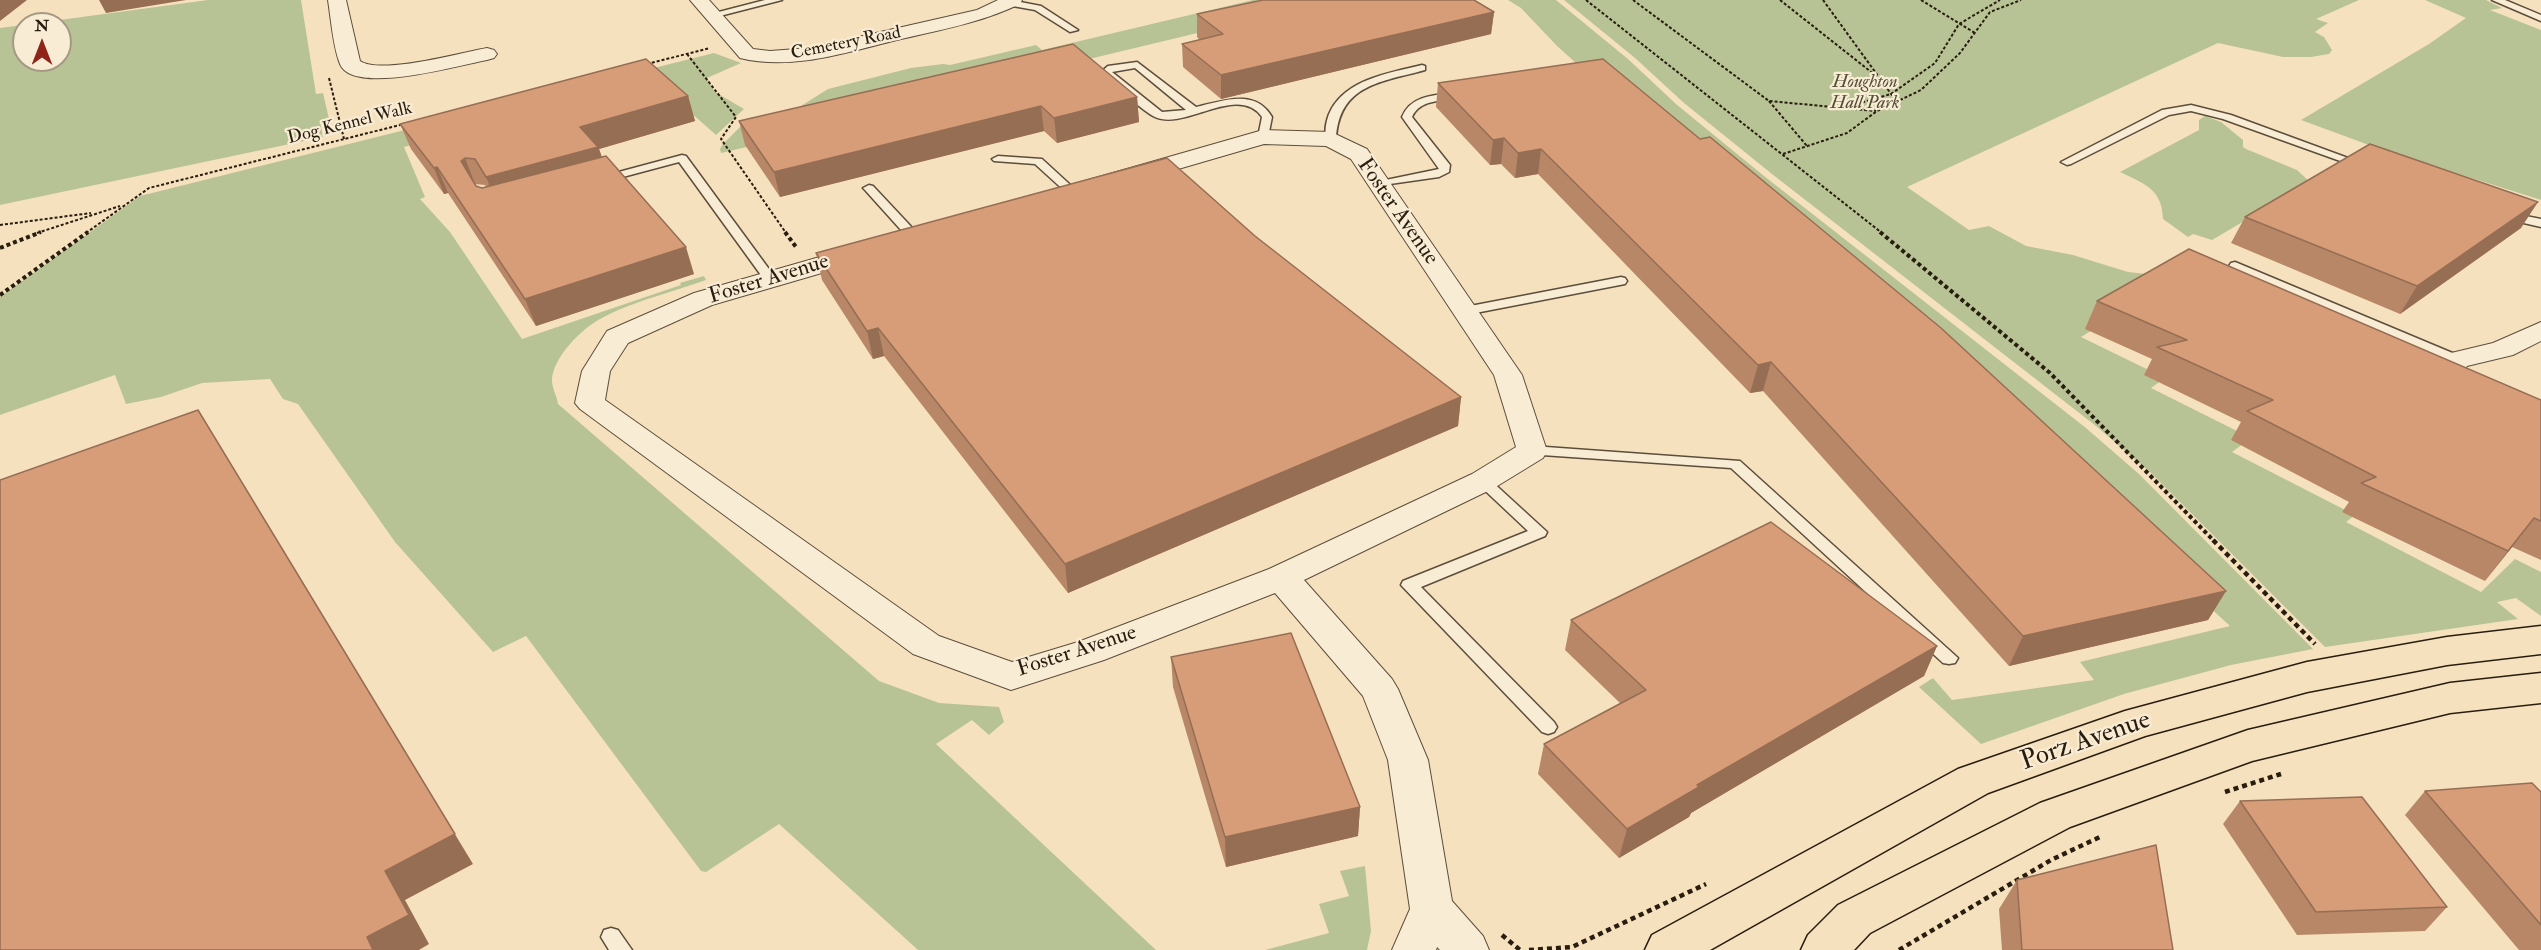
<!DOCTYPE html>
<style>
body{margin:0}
#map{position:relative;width:2541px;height:950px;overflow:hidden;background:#f6e1bf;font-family:"IM FELL Double Pica",serif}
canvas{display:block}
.north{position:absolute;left:12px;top:12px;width:60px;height:60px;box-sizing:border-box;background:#f9ecd5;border:2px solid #a59986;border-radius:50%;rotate:0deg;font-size:16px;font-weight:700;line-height:24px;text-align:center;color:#281d0f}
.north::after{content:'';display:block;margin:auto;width:21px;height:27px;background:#8f2418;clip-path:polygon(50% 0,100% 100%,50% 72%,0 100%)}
</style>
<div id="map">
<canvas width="2541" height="950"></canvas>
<div class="north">N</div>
</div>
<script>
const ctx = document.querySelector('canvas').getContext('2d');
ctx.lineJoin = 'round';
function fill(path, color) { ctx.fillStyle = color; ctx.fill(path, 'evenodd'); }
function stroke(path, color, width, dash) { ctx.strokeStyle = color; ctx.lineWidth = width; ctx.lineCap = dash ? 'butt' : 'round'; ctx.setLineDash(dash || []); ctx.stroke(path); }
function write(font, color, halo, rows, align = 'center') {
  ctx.font = font + ' "IM FELL Double Pica",serif'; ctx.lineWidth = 4.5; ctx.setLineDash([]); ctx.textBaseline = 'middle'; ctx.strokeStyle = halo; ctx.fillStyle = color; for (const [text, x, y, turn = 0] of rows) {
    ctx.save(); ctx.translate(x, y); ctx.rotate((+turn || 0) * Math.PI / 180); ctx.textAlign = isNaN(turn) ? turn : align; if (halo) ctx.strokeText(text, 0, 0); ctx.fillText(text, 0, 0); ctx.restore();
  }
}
const green = new Path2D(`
 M208 0H301L316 94 323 93 329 119 320 121 323 137 0 205V28ZM24 24H60V60H24Z
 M1253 0H1335L1060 66 1067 72 721 153 720 149 723 144 749 118 793 111 828 89 911 68 943 64 950 65 1036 45 1042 50Z
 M1508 0H1556L1628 59 1676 104 1764 176 2086 428 2139 474 2313 649 2231 665 2124 694 1981 744 1919 687 1933 678 1952 700 2094 680 2080 662 2230 626 1955 374 1586 72 1557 46 1521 8Z
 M1564 0H2359L2316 19 2328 23 2315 32 2324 37 2332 50 2329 54 2311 57H2283L2218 43 1907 187 1969 230 1989 226 2026 246 2073 255 2128 272 2147 274 2168 284 2081 337 2165 378 2151 388 2251 438 2232 452 2355 515 2346 522 2481 592 2515 559 2541 572V616L2516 598 2497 602 2518 619 2325 647 2150 472 2096 426 1772 174 1684 103 1635 58Z
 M2425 0H2486L2502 8 2490 10 2541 30V200L2377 148 2301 120 2429 44 2466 18Z
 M714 53 741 63 707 78 715 92 744 109 716 135 654 80 404 147 425 197 420 199 450 232 522 339 681 285 680 283 704 276 706 280C675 291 629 303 602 318 582 328 552 358 552 381 552 388 557 396 558 404L879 681 939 703 999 707 1004 722 989 735 972 720 936 744 1156 950H918L779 824 706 872 701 871 526 636 493 652 395 542 298 404 283 399 270 379 202 383 161 397 126 404 115 375 0 415V297L140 196Z
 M2205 116 2221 122 2243 140V147L2246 149 2297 170 2310 182 2212 240 2193 234 2188 237 2163 219C2162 189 2145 184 2120 172L2199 130V120Z
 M1365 866 1371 931 1367 950H1265L1329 933 1319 904 1349 896 1340 871Z`);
const pathFar2 = new Path2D(`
 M1586 0 1882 233
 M1633 0 1769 101 1876 111
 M1780 0 1880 79
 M1823 0 1897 102
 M1921 0 1975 33
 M687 54 736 117 721 139 786 233
 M647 64 710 48
 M329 78 344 139
 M1769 101 1807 146
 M1843 108 1891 94 1935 63 1959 24 2000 0
 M1783 154 1847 133 1877 111 1921 90 1960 53 1990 12 2021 0
 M0 225 91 213
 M37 233 120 206
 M86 233 149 188 404 124`);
const pathFar1 = new Path2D(`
 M785 232 796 247
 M1880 232 2050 373 2215 542
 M0 248 41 232
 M0 295 88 232`);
const path = new Path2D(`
 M2213 540 2315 644
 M2225 792 2281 774
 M1502 935 1520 950
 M1529 950 1572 947 1706 884
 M1899 950 2051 860 2102 836`);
const lane = new Path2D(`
 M765 0H782L712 18 707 15Z
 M1010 0 1041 6 1078 30 1070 32 1035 10 1007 5V1Z
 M2492 0H2505L2541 15V21Z
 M1137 62 1196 107C1223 101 1255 88 1272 117L1268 137 1263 140 1258 137 1262 117C1238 83 1185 131 1155 117 1144 112 1110 82 1101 72L1108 66ZM1135 68 1186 110 1162 112 1112 72Z
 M1422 65 1425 66V70C1382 82 1339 84 1336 139L1335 141H1327C1324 133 1326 122 1329 114 1344 79 1390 73 1422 65Z
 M1456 93 1460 94V98C1443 101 1420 99 1412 117L1450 165 1449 172 1439 177 1376 186V182L1439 169 1402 117C1411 95 1435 95 1456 93Z
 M2191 105 2231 115 2367 165 2365 167H2357L2223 119 2191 111 2169 115 2071 164 2067 165 2061 162 2162 110Z
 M682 155 686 156 774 276 776 279 774 282H766L679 162 604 182 598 179 600 177Z
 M998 156 1042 159 1078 192 1076 194H1068L1035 164 994 161 992 159Z
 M869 185 873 186 918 234V240H910L865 190 863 188Z
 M2506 212 2541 219V227L2502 218V214Z
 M2235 262 2462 357 2464 360 2457 364 2452 363 2231 269 2229 266 2231 263Z
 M1621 277 1625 278 1627 281 1625 284 1465 315 1459 311 1465 307Z
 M1532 446 1740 461 1958 658 1955 663 1949 664 1943 663 1731 468 1527 454 1525 451Z
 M1483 476 1488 478 1547 532 1545 536 1421 587 1554 722 1557 727 1554 732 1548 734 1542 732 1401 585 1403 581 1528 531 1478 484 1475 481 1478 478Z
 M611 928 618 930 632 950H609L601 937 604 930Z`);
const street = new Path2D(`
 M328 0H346L360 61C381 75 460 53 487 48L494 50 497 54 494 58 487 60C460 65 353 96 340 64 333 47 331 19 328 0Z
 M690 0H709L753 49 770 51 810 48 977 10 998 0H1022L1020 4C980 23 940 30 897 40 847 52 792 71 740 58Z
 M1263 130 1331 132 1367 149 1522 375 1547 451 1543 458 1494 488 1304 580 1392 679 1398 689 1428 760 1452 901 1483 936 1489 950H1440L1437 947 1436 950H1392L1410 909 1388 760 1363 696 1275 593 1104 660 1011 690 913 654 580 409 575 403 582 371 607 331 694 293ZM1264 144 1326 146 1351 159 1494 375 1516 447 1472 474 1269 569 1078 642 1012 662 939 636 605 400 610 371 628 343 712 305Z
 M2541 322V341L2513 355 2467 366 2463 373 2490 393 2541 407V425C2504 416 2456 408 2433 375L2447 354 2493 343Z`);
const primary = new Path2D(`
 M2541 626V654L2447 665 2307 692 2145 736 1988 793 1710 950H1645L1652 935 1958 769 2125 711 2307 662 2447 637Z
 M2541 673V703L2450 713 2252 761 2070 827 1870 933 1854 950H1801L1808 935 1838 905 2040 803 2248 730 2450 683Z`);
const wall = new Path2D(`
 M1494 12 1491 34 1221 99 1183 67 1182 44 1200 40 1197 37V14Z
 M1603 59 2226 591 2208 620 2009 666 1763 391 1750 393 1538 174 1515 178 1501 164 1490 165 1436 107 1438 83Z
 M688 96 695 121 599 149 602 157 694 274 536 326 448 193 444 194 411 149 400 124ZM474 184 485 185 486 187 482 188 476 186Z
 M1137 97 1139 122 1057 143 1044 131 780 197 745 145 739 121Z
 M2245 217 2521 228 2400 314 2231 243Z
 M1255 236 1461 397 1458 426 1068 593 884 356 873 359 822 280 816 253Z
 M2097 301 2541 400V560L2512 547 2485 581 2342 512 2349 502 2231 440 2241 422 2144 375 2152 359 2085 329Z
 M1571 620 1937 646 1924 676 1691 813 1689 817 1619 858 1538 774 1544 744 1620 703 1565 650Z
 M1171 657 1360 807 1358 836 1226 867 1173 687Z
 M2425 791 2541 792V950H2519L2405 815Z
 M2240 801 2447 907 2425 931 2297 935 2223 824Z
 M2017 880 2173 950H2002L1999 909Z`);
const shadedWall = new Path2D(`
 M0 0H27L0 21Z
 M99 0H186L106 13Z
 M1494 12 1491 34 1221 99V75Z
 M688 96 695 121 599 149 607 173 496 202 486 177 580 127Z
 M1137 97 1139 122 1057 143 1054 118Z
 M1041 106 1044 131 780 197 774 172Z
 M1504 138 1501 164 1490 165 1493 140Z
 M1541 149 1538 174 1515 178 1518 153Z
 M465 158 475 184 471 186 461 161Z
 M437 167 448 193 444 194 434 168Z
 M2538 202 2521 228 2400 314 2417 286Z
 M686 247 694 274 536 326 525 299Z
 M878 328 884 356 873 359 867 331Z
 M1771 362 1763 391 1750 393 1758 365Z
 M1461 397 1458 426 1068 593 1065 564Z
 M198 410 473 864 405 900 429 944 419 950H373L367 937 385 871Z
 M2534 518 2512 547 2485 581 2508 551Z
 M2226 591 2208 620 2009 666 2023 636Z
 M1937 646 1924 676 1691 813 1689 817 1619 858 1627 829 1697 785Z
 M1360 807 1358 836 1226 867 1225 837Z`);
const building = new Path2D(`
 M1263 0H1474L1494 12 1221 75 1182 44 1223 34 1197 14Z
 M1073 44 1137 97 1054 118 1041 106 774 172 739 121Z
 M646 59 688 96 580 127 598 147 486 177 475 159 465 158 461 161 476 186 482 188 606 156 686 247 525 299 437 167 434 168 400 124Z
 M1603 59 1700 139 1710 137 1941 328 2226 591 2023 636 1771 362 1758 365 1541 149 1518 153 1504 138 1493 140 1438 83Z
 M2370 144 2538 202 2417 286 2245 217Z
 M1167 158 1255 236 1461 397 1065 564 878 328 867 331 816 253Z
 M2189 249 2541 400V521L2534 518 2508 551 2361 483 2376 477 2247 411 2273 400 2157 347 2187 340 2097 301Z
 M198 410 455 834 385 871 409 915 367 937 373 950H0V480Z
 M1771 522 1937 646 1697 785 1699 787 1627 829 1544 744 1646 690 1571 620Z
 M1291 633 1360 807 1225 837 1171 657Z
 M2532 783 2541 792V925L2425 791Z
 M2362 797 2447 907 2316 912 2240 801Z
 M2156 845 2173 950H2022L2017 880Z`);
const farStreetnames = [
 ["Cemetery Road",846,44,-11],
 ["Dog Kennel Walk",350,124,-14]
];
const farParknames = [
 ["Houghton",1865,83],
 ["Hall Park",1865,104]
];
const streetNames = [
 ["Foster Avenue",1397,212,55],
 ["Foster Avenue",769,280,-17],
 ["Foster Avenue",1077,652,-18]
];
const nearStreetnames = [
 ["Porz Avenue",2086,742,-19]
];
fill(green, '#b8c395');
stroke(lane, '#5c4e3b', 3);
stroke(street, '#5c4e3b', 2);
stroke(primary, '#281d0f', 3);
stroke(pathFar2, '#281d0f', 2, [3, 2]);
stroke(pathFar1, '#281d0f', 4, [4, 3]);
stroke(path, '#281d0f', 4.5, [5, 4]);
fill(lane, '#f9ecd5');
fill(street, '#f9ecd5');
fill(primary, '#f6e1bf');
fill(wall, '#b88767');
fill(shadedWall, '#966e54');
fill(building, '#d69d78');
stroke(building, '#966e54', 1.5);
write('18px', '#281d0f', '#f9ecd5', farStreetnames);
write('italic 18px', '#534f37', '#f9ecd5', farParknames);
write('22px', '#281d0f', '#f9ecd5', streetNames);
write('27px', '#281d0f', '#f9ecd5', nearStreetnames);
</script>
